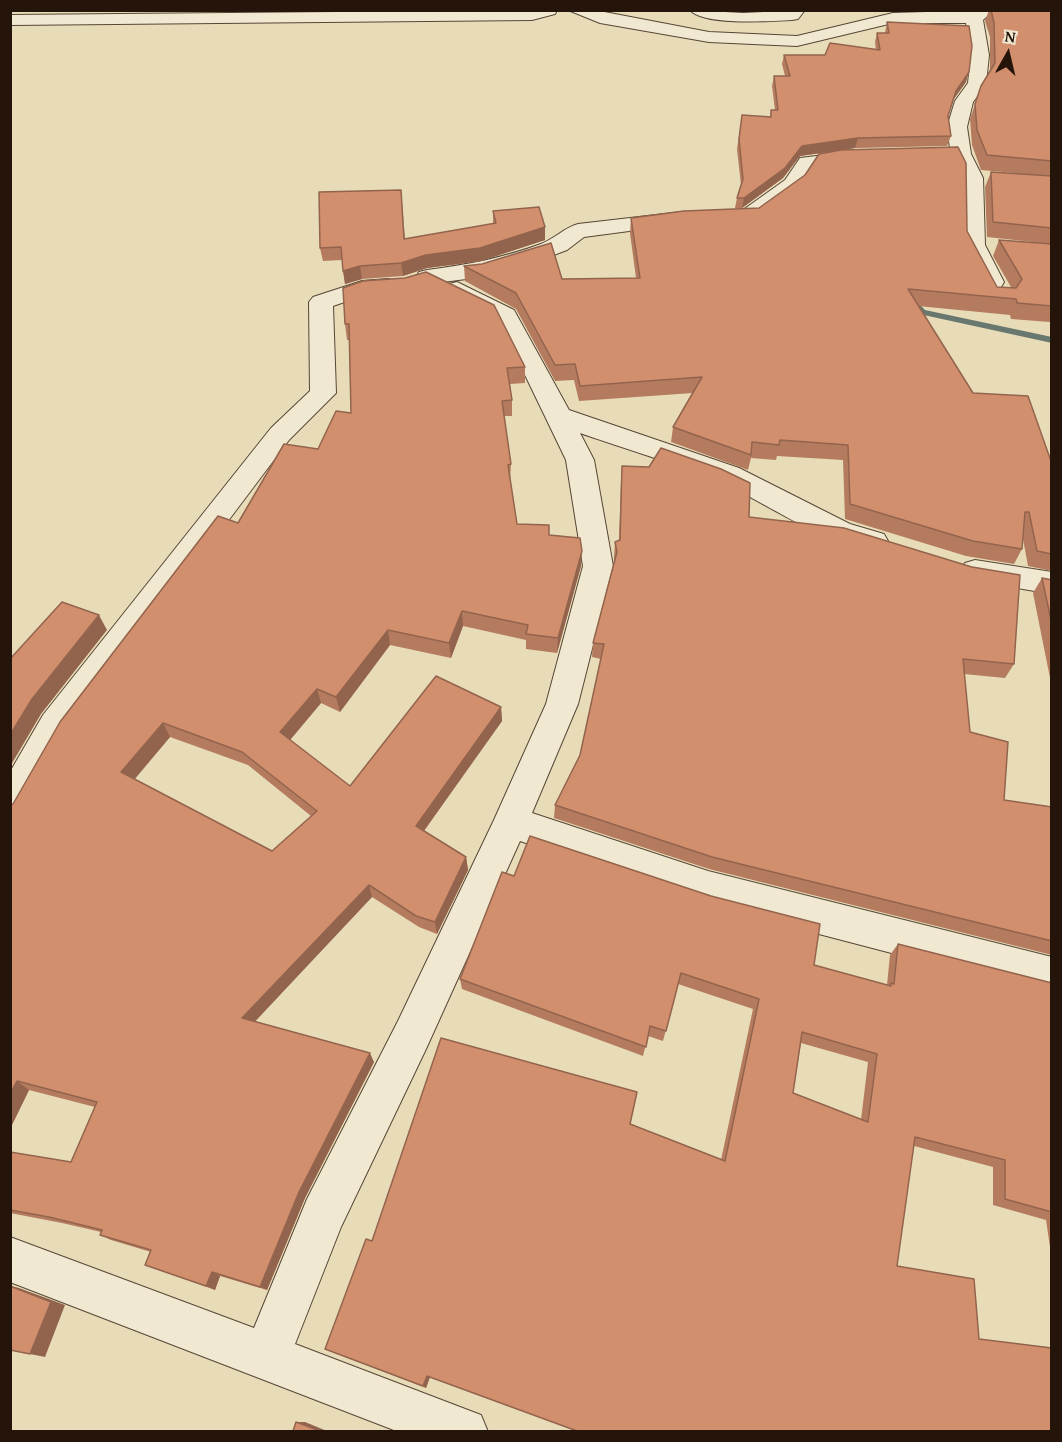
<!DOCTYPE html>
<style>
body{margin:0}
#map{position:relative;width:1062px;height:1442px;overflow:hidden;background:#e8dcb8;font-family:"Gentium Book Plus",serif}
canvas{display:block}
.frame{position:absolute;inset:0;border:12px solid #25140a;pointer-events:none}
.north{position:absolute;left:978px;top:24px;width:60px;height:60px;-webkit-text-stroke:4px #f0e8d1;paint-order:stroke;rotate:8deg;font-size:16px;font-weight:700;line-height:24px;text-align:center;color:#25140a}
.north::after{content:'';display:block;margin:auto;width:21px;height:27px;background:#25140a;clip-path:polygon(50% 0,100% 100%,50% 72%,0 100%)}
</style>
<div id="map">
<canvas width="1062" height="1442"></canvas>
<div class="frame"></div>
<div class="north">N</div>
</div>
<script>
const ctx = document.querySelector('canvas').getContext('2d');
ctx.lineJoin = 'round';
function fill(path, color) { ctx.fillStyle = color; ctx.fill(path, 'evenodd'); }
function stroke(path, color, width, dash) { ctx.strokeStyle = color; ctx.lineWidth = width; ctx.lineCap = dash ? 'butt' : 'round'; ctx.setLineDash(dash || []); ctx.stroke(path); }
const stream = new Path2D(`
 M908 298H914L925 310 1052 337V343L919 314 908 302Z`);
const minor = new Path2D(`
 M557 10 555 14 532 20 10 25V15Z
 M568 10H594L709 32 797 36 893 13 994 10 983 20 989 55 986 84 973 102 967 127 971 154 983 178 985 245 1004 282 1001 287H985L963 245V178L954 160H908L905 156 908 152 950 148 947 127 955 101 968 83 971 55 966 23H893L797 46 709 42 600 23Z
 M690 10 743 13 805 10 798 19 792 20C771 21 704 26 690 10Z
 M858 151 865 153 868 157 865 161 814 167 800 188 756 221 682 224 584 237 567 250 530 264 482 277 427 284 419 282 416 277 419 272 427 270C467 265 503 258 541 244 554 239 564 228 578 224L682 212 743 210 785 180 800 158Z
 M388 279 396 281 400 286 396 291 365 295 333 306 336 393 289 440 67 735 22 816 10 820V772L43 715 271 428 310 391 309 302 313 297 362 281Z
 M457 282 514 310 569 410 739 468 850 524 884 534 888 541 884 548C846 560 756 496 718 481 673 463 626 449 580 433L594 460 613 566 578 704 532 813 708 871 1052 957V995L708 905 520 841 426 1049 341 1227 295 1344 481 1415 488 1432H399L10 1282V1237L254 1328 307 1199 398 1021 494 820 546 704 583 566 566 460 526 377 496 319 449 294 445 289 449 284Z
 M975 560 1052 572V594L965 579 960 571 965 563Z`);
const wall = new Path2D(`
 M989 10H1052V244L987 237 985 187 991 172 1026 174 981 170 972 145 970 119 981 86 990 72V37L985 21Z
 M887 22 966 82 953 100 948 116 951 136 947 146 855 148 800 156 783 178 742 208H735L737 198 741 185 737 149 742 115 770 117 771 110H775L772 86 774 76H785L782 64 784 55H825L876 50 875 42 877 33H885Z
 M401 190 405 239 493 224V211L545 240 481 261 427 268 403 276 362 279 345 284 342 260 323 261 320 248Z
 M631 218 967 231 997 287H1011L993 256 999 240 1052 244V327L1050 322 1011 319 1010 315 918 306 973 393 1052 464V571L1028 566 1023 539 1022 549 1014 564 966 556 845 519 843 460 777 456 776 460 751 458 748 470 671 442 673 427 693 393 579 401 574 380 555 381 516 309 465 281 464 266 562 279 636 278 630 233Z
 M343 288 525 367V383L510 384 512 400V416H504L511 464 510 480 517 524 549 535 581 566 557 653 526 649V640L463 626 451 658 390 645 340 712 321 703 290 740 350 786 501 707 502 721 424 831 466 857 468 870 437 934 419 927 372 897 255 1021 374 1062 305 1198 267 1290 220 1276 215 1290 145 1265 151 1252 111 1240 100 1235 101 1232 62 1223 10 1213V1152L71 1162 95 1107 29 1090 10 1129V805L13 804 238 523 318 449 351 413 349 340H347L345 324ZM170 737 248 765 311 816 272 851 134 779Z
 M622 466 749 517 1014 664 1005 678 964 674 970 732 1004 800 1052 807V955L709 869 554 818 555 805 580 755 601 659 592 657 593 643 614 561V557L615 542 619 540 621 481Z
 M1042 578 1052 580V688L1033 593Z
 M898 944 1052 983V1261L1046 1220 993 1205V1167L914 1146 430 1377 426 1388 325 1349 372 1241 630 1124 721 1160 753 1009 678 984 663 1041 648 1036 643 1056 462 989 460 979 814 965 887 985 890 955ZM801 1043 868 1062 861 1120 793 1093Z`);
const shadedWall = new Path2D(`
 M969 72 966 82 953 100 956 91Z
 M858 138 855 148 800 156 783 178 742 208 744 198 802 146Z
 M545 227V240L481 261 427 268 403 276 401 263 426 255Z
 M360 266 362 279 345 284 343 271Z
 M582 551 581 566 557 653 558 638Z
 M462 611 463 626 451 658 449 643Z
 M99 615 107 630 41 714 11 765 10 735 32 699Z
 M388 630 390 645 340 712 336 697Z
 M317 689 321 703 285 746 280 732Z
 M501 707 502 721 418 839 416 826Z
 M163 723 170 737 129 786 121 772Z
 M466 857 468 870 437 934 435 922Z
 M369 885 372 897 249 1028 242 1018Z
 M370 1053 374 1062 305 1198 267 1290 260 1287 299 1192Z
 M17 1081 29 1090 10 1129V1094Z
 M212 1272 220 1276 215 1290 206 1286Z
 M10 1286 19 1288 65 1305 45 1357 30 1354Z
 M427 1376 430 1377 426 1388 423 1386Z
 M296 1422H305L327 1431H320Z`);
const building = new Path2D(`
 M991 10H1052V161L987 155 977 130 975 104 981 86 995 63 994 23Z
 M887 22 969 26 972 46 969 72 956 91 948 116 951 136 858 138 802 146 785 168 744 198H737L743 179 739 139 742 115 771 117V110H778L774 76H790L784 55H825L830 43 880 50 877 33H889Z
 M958 147 966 163 967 231 997 287 1016 288 1022 279 999 240 1052 244V306L1017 303 1016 299 908 289 973 393 1028 396 1052 464V554L1037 551 1029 512H1025L1022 549 973 541 850 504 848 445 780 440 779 445 752 442 751 455 673 427 702 377 580 386 575 364 555 365 516 293 464 266 482 264 551 243 562 279 640 278 631 218 684 211 759 208 805 175 819 154 841 150Z
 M991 172 1052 176V228L993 222Z
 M401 190 404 239 496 223 493 211 539 207 545 227 480 248 426 255 401 263 360 266 343 271 341 247 320 248 319 192Z
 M426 272 494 305 525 367 507 368 512 400 502 401 511 464 508 465 517 524 549 525V535L580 538 582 551 558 638 526 634 528 625 462 611 449 643 388 630 336 697 317 689 280 732 350 786 436 676 501 707 416 826 466 857 435 922 416 916 369 885 242 1018 370 1053 299 1192 260 1287 212 1272 206 1286 145 1265 151 1250 100 1235 102 1230 49 1217 10 1210V1152L71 1162 97 1102 17 1081 10 1094V805L13 804 60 722 218 516 238 523 284 444 318 449 336 411 351 413 349 324H345L343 288 363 281 405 278ZM163 723 242 752 317 811 272 851 121 772Z
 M661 448 721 469 750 483 749 517 844 528 972 567 1020 575 1014 664 963 659 970 732 1008 742 1004 800 1052 807V941L712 857 555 805 580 755 604 644 593 643 617 552 615 542 620 540 622 466 649 467Z
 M1042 578 1052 580V625Z
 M62 602 99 615 32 699 10 735V659Z
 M530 836 711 896 820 924 814 965 891 986V983L894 984 898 944 1052 983V1212L1005 1199V1160L915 1137 897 1266 974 1279 979 1339 1052 1348V1431H577L427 1376 423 1386 325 1349 366 1239 372 1241 441 1038 637 1092 630 1124 725 1161 759 999 681 973 666 1031 650 1026 646 1047 460 979 502 872 514 876ZM802 1032 877 1054 868 1122 793 1093Z
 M10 1286 51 1302 30 1354 10 1350Z
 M296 1422 320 1431H293Z`);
fill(stream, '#69786e');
stroke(minor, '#564636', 2);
fill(minor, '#f0e8d1');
fill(wall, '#b57b5f');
fill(shadedWall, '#93644d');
fill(building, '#d28f6e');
stroke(building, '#93644d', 1.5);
</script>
